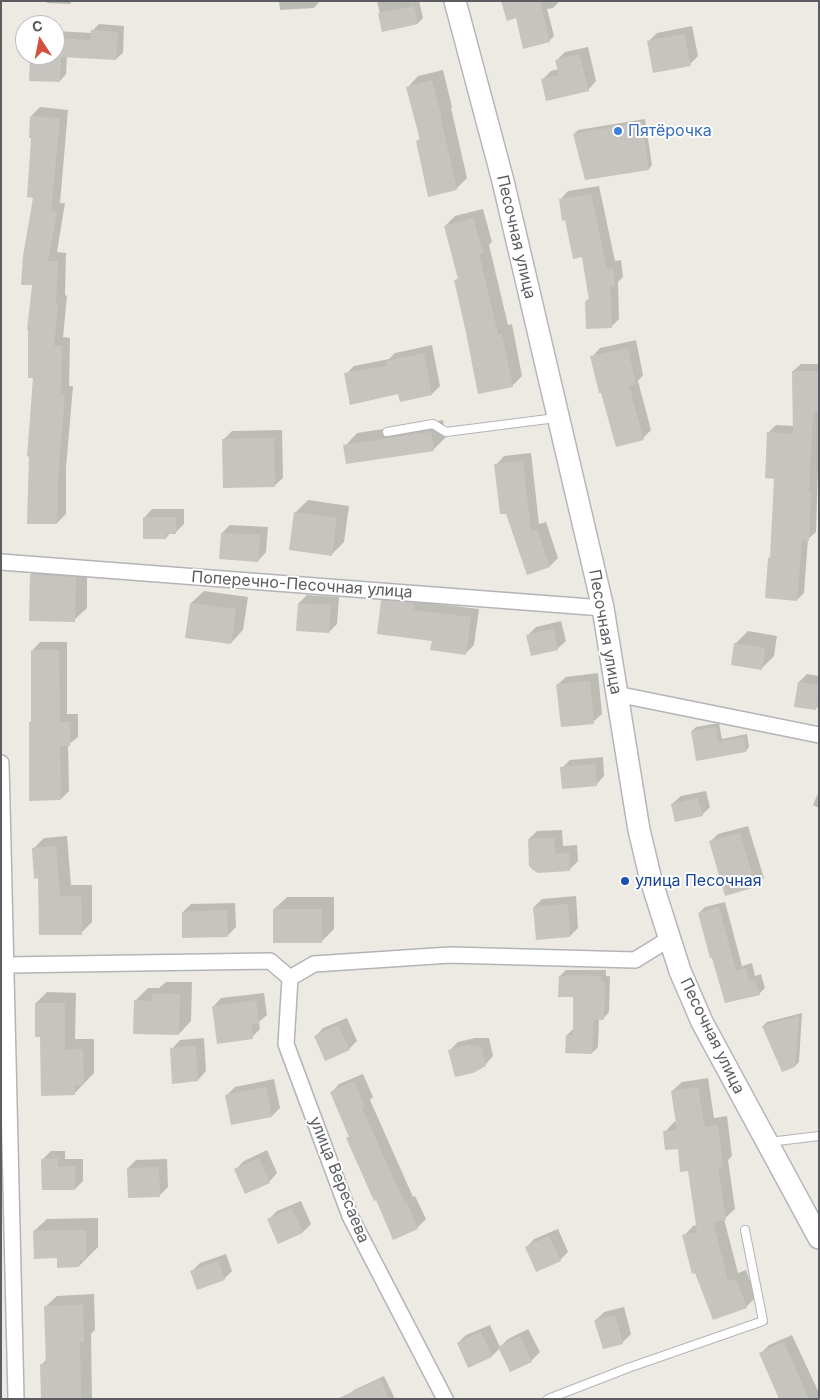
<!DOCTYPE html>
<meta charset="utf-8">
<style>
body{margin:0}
#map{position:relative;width:820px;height:1400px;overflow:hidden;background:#eceae2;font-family:Inter,sans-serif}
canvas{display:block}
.frame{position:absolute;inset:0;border:2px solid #5b5d61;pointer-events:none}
.north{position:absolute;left:15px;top:15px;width:50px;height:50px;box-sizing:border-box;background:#fff;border:1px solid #bdbec0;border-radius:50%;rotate:349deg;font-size:14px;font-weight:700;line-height:20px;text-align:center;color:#5b5d61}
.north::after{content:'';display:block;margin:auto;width:18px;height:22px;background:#d54f3e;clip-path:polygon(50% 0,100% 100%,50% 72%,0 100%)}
</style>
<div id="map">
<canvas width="820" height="1400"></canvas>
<div class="frame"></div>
<div class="north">С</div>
</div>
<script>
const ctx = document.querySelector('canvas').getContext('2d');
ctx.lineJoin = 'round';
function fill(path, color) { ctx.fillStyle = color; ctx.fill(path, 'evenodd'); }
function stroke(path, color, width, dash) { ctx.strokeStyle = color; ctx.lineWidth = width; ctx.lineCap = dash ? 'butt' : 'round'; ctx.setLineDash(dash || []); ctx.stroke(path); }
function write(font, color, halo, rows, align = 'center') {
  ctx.font = font + ' Inter,sans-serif'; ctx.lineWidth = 4; ctx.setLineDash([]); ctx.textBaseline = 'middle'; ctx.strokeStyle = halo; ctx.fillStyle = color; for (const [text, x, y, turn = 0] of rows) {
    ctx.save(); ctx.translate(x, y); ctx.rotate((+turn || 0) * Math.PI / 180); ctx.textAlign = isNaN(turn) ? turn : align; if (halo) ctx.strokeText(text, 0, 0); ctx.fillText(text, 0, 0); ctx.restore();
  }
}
const shadow = new Path2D(`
 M44 1H72L70 4 47 3V1Z
 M279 1H320L314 8 280 10Z
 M377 1H414V2L419 1 423 18 418 23 380 13Z
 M503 1H557L558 3 553 8 547 9 554 36 549 41 517 17Z
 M99 24 124 26 123 53 116 59 67 56 66 74 60 81 31 55H55V31L92 33V31Z
 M692 26 698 56 690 64 649 41 657 33Z
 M588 47 596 81 588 90 542 80 551 71 559 69 557 60 565 52Z
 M443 70 452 107 451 108 467 178 456 189 417 141 421 138 408 87 418 76Z
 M40 107 68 110 60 203H65L57 252 66 253 65 295 67 296 63 337 70 338 69 386H73L66 468V514L57 523 35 377 33 284 34 197 31 116Z
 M645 119 652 165 649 169 574 134 578 130Z
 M599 186 615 261 621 260 623 277 618 282 619 319 611 327 586 301 590 298 583 256 566 219 560 200 568 191Z
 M483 209 492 242 489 245 508 325 512 324 522 376 512 386 455 281 459 277 445 226 455 216Z
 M636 340 643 375 638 381 651 430 643 438 592 357 600 348Z
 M432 345 440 386 432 394 401 400 399 392 346 374 354 366 389 359 395 353Z
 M801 364H819V437L816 532 808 539 804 593 797 600 769 558 772 556 776 477 768 433 776 425 794 426 793 371Z
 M443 420 446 437 434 449 345 446 357 433Z
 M282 430 283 478 274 486 223 440 232 431Z
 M531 453 539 524 546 522 558 558 550 566 496 465 504 456Z
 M308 500 349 506 344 542 332 554 295 513Z
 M152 509H184V524L176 532H171L166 538 144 518Z
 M230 525 268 527 266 552 258 561 222 533Z
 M43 562 87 565V608L74 620 31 574Z
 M204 591 248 597 243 630 231 643 191 603Z
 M390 593 422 595 421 602 479 609 474 645 466 653 433 640 382 601Z
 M307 595 339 597 337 624 329 632 299 603Z
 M561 621 566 641 557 649 527 636 536 627Z
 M748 631 777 636 774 656 762 668 735 644Z
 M40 642H67V714H78V737L68 745 69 791 61 799 32 721V651Z
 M598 673 602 714 593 722 557 685 566 677Z
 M807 674 819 676V706L815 709 799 682Z
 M719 723 722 739 747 734 749 747 746 751 697 759 692 731 696 727Z
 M603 757 604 776 596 785 562 768 570 760Z
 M706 791 710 807 702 815 672 804 681 796Z
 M819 791V808L813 805Z
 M748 826 764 878 755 886 710 842 718 834Z
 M562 830 563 846 577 845 578 861 569 870 529 839 537 831Z
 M67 836 71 885H92V922L81 933 39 877 33 849 44 838Z
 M576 896 578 928 570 936 534 907 542 899Z
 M287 897H334V929L321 942 274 909Z
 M725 902 742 966 752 963 755 976 761 974 765 988 759 994 725 1002 699 913 705 907Z
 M235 903 236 927 227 936 183 912 191 904Z
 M566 970H606V976H610L609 1012 603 1019 599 1018 598 1047 592 1053 567 1035 574 1028V996L560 976Z
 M166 982H192L191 1021 179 1034 135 1001 148 988H159Z
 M47 992 76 993 75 1039H94V1073L74 1094 36 1003Z
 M264 993 267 1015 259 1022 260 1029 252 1037 213 1007 221 998Z
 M802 1013 799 1062 795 1066 763 1026 767 1022Z
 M347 1018 357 1041 349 1049 315 1037 323 1028Z
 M204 1038 206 1071 198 1080 172 1049 180 1040Z
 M475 1038H489L493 1056 485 1065 450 1050 458 1042Z
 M363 1074 373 1097 370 1100 413 1197 415 1196 426 1219 417 1228 347 1138 350 1136 331 1093 339 1084Z
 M708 1078 714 1118 727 1116 732 1156 728 1160 735 1209 724 1219 738 1273 746 1270 756 1297 746 1307 684 1236 693 1226 697 1225 689 1169 679 1147 665 1132 674 1122H677L672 1091 682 1082Z
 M274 1079 280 1108 272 1116 227 1095 235 1087Z
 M267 1150 277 1173 269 1182 236 1169 244 1161Z
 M51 1151H65V1159H83V1181L75 1189 43 1159Z
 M167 1159 168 1187 160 1195 128 1168 136 1160Z
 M301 1201 311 1224 303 1232 279 1242 269 1219 277 1211Z
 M98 1218V1247L79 1266 58 1257 34 1231 47 1219Z
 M558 1229 568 1252 560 1260 526 1248 534 1239Z
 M226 1254 232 1271 224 1279 191 1272 200 1263Z
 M94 1294 95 1330 91 1334 92 1399H42L41 1365 47 1359 45 1307 57 1296Z
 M624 1307 631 1334 623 1342 604 1348 596 1320 604 1312Z
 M490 1325 500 1347 508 1339 528 1329 540 1352 531 1361 511 1371 500 1348 492 1356 468 1366 458 1343 466 1335Z
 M792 1335 819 1393V1399H781L760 1354 769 1345Z
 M384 1376 395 1399H353L350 1394 354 1390Z`);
const building = new Path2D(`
 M501 1H540L550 42 523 49 516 18 507 21Z
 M414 6 418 24 382 32 378 13Z
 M91 30 118 32 116 60 61 57 60 82 29 81 30 55H55V38L90 40Z
 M684 34 691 66 653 73 647 41Z
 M579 54 589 91 546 101 541 79 559 75 555 60Z
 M432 80 442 119H441L457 190 428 197 416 141 420 140 406 87Z
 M30 116 60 118 51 211 57 212 48 261H58L56 304H58L54 346H62L61 394 65 395 58 478 57 524H27L29 457 27 456 33 378H28V330H27L32 285H21L23 256 33 198 27 197 31 138H29Z
 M642 122 649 170 585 180 573 134Z
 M591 194 607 269 613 268 615 286 610 287 612 328 586 329 585 301H589L582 257 573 259 565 220 562 221 559 199Z
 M473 218 483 253 479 254 498 334H502L513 387 478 394 465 328 454 280 458 279 444 226Z
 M628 348 636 385 629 386 644 440 616 447 601 393H599L590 356Z
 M424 353 432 395 400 402 398 394 350 405 344 373 387 366 386 361Z
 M792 371H819V412L813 413 809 490 811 491 809 541 802 540 797 601 765 598 768 558H770L774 479 765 478 767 432 793 434Z
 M431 432 434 451 346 464 343 445Z
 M274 438 275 487 223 488 222 439Z
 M523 461 531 531 537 529 550 567 527 575 506 514H500L494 464Z
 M294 512 337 518 332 556 289 550Z
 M143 517H176V534H166V539H143Z
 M221 533 260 535 258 562 219 559Z
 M30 574 76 577 75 622 29 621Z
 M381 600 414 603V610L471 617 466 655 430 650 432 641 377 634Z
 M190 603 236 609 231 644 185 638Z
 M298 603 331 605 329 633 296 631Z
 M553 629 558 650 531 656 526 635Z
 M734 643 765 648 762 670 731 665Z
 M31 650H59L60 722H70V746H60L61 800 29 801V722H31Z
 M590 681 594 724 561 727 556 684Z
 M798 682 819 685 816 710 794 707Z
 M716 727 718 742 744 737 746 752 696 761 691 731Z
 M595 764 597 786 562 789 560 767Z
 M697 798 703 816 675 822 671 804Z
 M740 833 756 887 725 896 709 841Z
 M554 838 555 854 569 853 570 871 538 873 533 870 529 866 528 839Z
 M56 846 60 896H81L82 935H39L38 878 34 879 32 848Z
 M568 904 570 937 536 940 533 907Z
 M719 907 736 971 746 968 749 981 755 980 760 995 725 1003 712 958H710L698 913Z
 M273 909H322V943H273Z
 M227 910 228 937 182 938V912Z
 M565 975 601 976V981L605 982 604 1020H594L592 1054 565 1053 566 1035H573V997H558L559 976H565Z
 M152 994H180L179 1035 133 1034 134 1000 152 1001Z
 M256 1000 259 1024 251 1025 253 1039 217 1044 212 1006Z
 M35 1003H65V1050L83 1049 84 1085H75V1095L41 1096 40 1037H35Z
 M799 1016 795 1067 782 1072 762 1026Z
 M338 1025 350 1050 325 1061 314 1036Z
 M466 1045 481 1046 486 1066 473 1073 455 1077 448 1050Z
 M196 1046 198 1081 172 1084 170 1048Z
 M354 1081 365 1106 362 1108 405 1204 407 1203 418 1229 393 1240 376 1200 374 1201 346 1138 349 1137 330 1092Z
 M266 1087 272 1117 231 1125 225 1095Z
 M698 1087 705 1127 718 1125 723 1167H718L726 1220 713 1222 728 1281 736 1279 747 1308 713 1320 695 1273 692 1274 682 1235 697 1232 688 1171 680 1172 678 1149 665 1150 663 1131 677 1130 671 1091Z
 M58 1158V1167L75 1166V1190H42L41 1159Z
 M259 1158 270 1183 245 1194 234 1169Z
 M159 1167 160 1197 128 1198 127 1168Z
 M292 1208 303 1233 278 1244 267 1219Z
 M86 1230V1260L79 1261V1267L57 1268V1258L34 1259 33 1231Z
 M549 1236 561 1261 536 1272 525 1247Z
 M218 1261 225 1280 197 1290 190 1271Z
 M83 1305 84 1342 80 1343 81 1399H41L40 1364H46L44 1306Z
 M615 1315 623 1344 603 1349 594 1320Z
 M481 1332 492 1357 468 1368 457 1343Z
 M520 1336 532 1362 510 1372 498 1347Z
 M784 1342 809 1399H779L759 1353Z
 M380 1379 389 1399H337Z`);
const lane = new Path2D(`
 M387 432 433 424 446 432 556 418
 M769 1142 819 1136
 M548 1399 628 1368 763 1321 745 1230`);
const street = new Path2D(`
 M1 562 603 608
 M616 694 819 735
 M1 763 16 1399
 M6 965 270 961 290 978 314 964 450 955 635 960 669 939
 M290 978 286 1044 350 1216 445 1399`);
const secondary = new Path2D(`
 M455 1 503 181 603 608 639 830 651 880 680 971 702 1022 819 1238`);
const markers = [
 [618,131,5,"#3f7fe0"],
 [625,881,5,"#1a4fb4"]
];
const shopNames = [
 ["Пятёрочка",628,131]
];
const streetNames = [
 ["Песочная улица",516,237,77],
 ["Поперечно-Песочная улица",302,585,4],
 ["Песочная улица",605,632,80],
 ["Песочная улица",712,1036,64],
 ["улица Вересаева",339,1180,68]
];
const transitNames = [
 ["улица Песочная",635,881]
];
fill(shadow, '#0003');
fill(building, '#c7c4bf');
stroke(lane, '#b3b4b8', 10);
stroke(street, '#b3b4b8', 18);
stroke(secondary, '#b4b6bb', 24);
stroke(lane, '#fff', 8);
stroke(street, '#fff', 15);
stroke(secondary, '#fff', 21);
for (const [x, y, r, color] of markers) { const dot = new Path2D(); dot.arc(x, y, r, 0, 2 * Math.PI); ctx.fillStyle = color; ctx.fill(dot); stroke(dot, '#fff', 2); }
write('16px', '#366cbe', '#fff', shopNames, 'left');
write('16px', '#5b5d61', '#fff', streetNames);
write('16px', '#164399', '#fff', transitNames, 'left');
</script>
